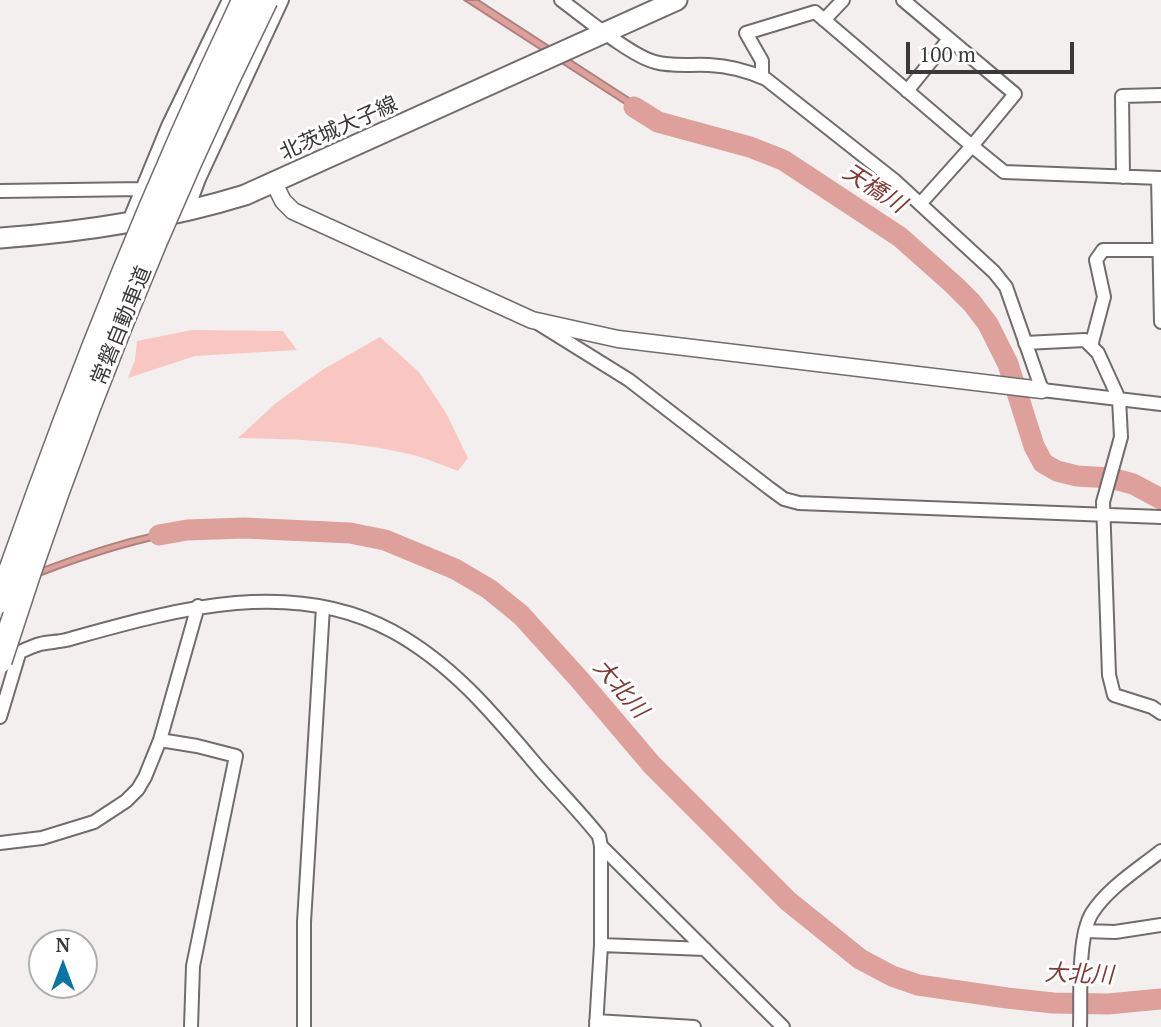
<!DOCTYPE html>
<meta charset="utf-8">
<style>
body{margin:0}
#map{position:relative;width:1161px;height:1027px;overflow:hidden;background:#f3efef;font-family:"PT Serif",serif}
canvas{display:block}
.north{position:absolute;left:28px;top:929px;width:70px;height:70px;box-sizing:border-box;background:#fff;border:2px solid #b0afaf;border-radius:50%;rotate:0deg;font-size:19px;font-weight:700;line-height:28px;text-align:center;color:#3a3838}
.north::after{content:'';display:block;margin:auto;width:24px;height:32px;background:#0b74a0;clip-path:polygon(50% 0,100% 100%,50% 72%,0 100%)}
.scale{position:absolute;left:906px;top:42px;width:168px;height:32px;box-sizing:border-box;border:4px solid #3a3838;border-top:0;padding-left:9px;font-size:21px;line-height:24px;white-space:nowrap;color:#3a3838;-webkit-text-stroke:5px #fff;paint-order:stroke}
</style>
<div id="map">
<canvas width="1161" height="1027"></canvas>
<div class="north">N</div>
<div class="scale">100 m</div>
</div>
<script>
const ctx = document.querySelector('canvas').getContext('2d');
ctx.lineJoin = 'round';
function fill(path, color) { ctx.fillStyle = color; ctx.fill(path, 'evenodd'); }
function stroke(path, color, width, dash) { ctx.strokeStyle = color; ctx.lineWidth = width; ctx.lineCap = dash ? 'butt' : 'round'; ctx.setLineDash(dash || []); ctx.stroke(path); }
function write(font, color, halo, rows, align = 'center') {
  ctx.font = font + ' "PT Serif","Noto Sans JP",serif'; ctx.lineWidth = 6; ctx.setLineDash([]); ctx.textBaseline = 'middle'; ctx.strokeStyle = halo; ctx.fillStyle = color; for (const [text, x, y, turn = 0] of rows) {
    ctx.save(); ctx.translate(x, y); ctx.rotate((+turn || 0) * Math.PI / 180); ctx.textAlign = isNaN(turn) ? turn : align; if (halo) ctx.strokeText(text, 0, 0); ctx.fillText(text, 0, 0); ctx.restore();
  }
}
const green = new Path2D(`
 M192 330 283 331 297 350 195 356 128 378 135 360 137 341Z
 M380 337 419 372 446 413 468 458 458 471C444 466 431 460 417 456 359 441 297 439 238 438L276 403 322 370Z`);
const water = new Path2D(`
 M464 0H478L660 118 656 124Z
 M187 527V533C135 542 88 557 39 576L37 570C87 551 134 535 187 527Z`);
const river = new Path2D(`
 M634 107 658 122 750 147 783 160 900 237 954 285 972 303 988 324 1008 364 1034 446 1043 463 1057 471 1077 476 1111 478 1133 484 1161 499
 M159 535 187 530 244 528 350 533 385 540 455 569 489 589 521 615 579 679 652 765 788 901 860 959 892 976 918 985 1007 998 1053 1003 1108 1004 1161 999`);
const minor = new Path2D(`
 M561 0C583 16 631 56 655 62 673 67 691 64 709 65 730 66 748 71 766 79L894 180 994 272 1006 287 1042 390 1161 404
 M903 0 1015 94 972 146 1004 172 1161 178
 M824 20 843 0
 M762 77V61L746 33 815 12 972 146 920 204
 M907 91 949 39
 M1123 177 1122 96 1161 95
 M1158 178 1161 322
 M0 191 142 189
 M187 211 199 179 282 0
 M129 221 168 126 229 0
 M539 324 629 380 769 488 784 499 799 503 1161 517
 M1025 343 1085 340 1098 353 1119 399 1121 437 1103 502 1109 675 1114 695 1152 707 1161 713
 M1091 346 1104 297 1096 260 1103 250H1159
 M0 660C14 656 26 648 40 644 48 642 57 642 66 640 171 611 289 575 392 631 453 664 495 716 539 768 559 791 580 812 599 836L601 846V945L596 1027
 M0 717 19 654
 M160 740 197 746 236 756 193 966 191 1027
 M0 843 42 838 94 822 126 801 138 789 145 777 160 740 198 606
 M601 846 783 1027
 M1085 931 1115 932 1161 925
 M601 945 705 949
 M596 1021 694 1027
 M304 1027V922L323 607
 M1080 1027C1081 998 1077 937 1092 913 1108 888 1137 870 1161 851`);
const tertiary = new Path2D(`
 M274 183 283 201 293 211 532 320 618 339 1042 390`);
const primary = new Path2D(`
 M0 238C82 232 167 219 245 195L677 0`);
const motorwayBridge = new Path2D(`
 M0 601C71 396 151 195 244 0
 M0 661C72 435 161 213 266 0`);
const streetNames = [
 ["北茨城大子線",339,129,-24],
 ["常磐自動車道",122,326,-68]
];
const waterNames = [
 ["天橋川",874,189,33],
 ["大北川",620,689,49],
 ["大北川",1079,975,2]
];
fill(green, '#f8c7c2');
fill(water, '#dea09b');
stroke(water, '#ad817d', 2);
stroke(river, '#dea09b', 21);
stroke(minor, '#706d6c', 16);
stroke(tertiary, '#706d6c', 19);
stroke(primary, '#706d6c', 23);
stroke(minor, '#fff', 12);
stroke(tertiary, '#fff', 16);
stroke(primary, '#fff', 19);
stroke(motorwayBridge, '#706d6c', 26, []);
stroke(motorwayBridge, '#fff', 23);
write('21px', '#3a3838', '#fff', streetNames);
write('italic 23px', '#813734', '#fff', waterNames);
</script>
